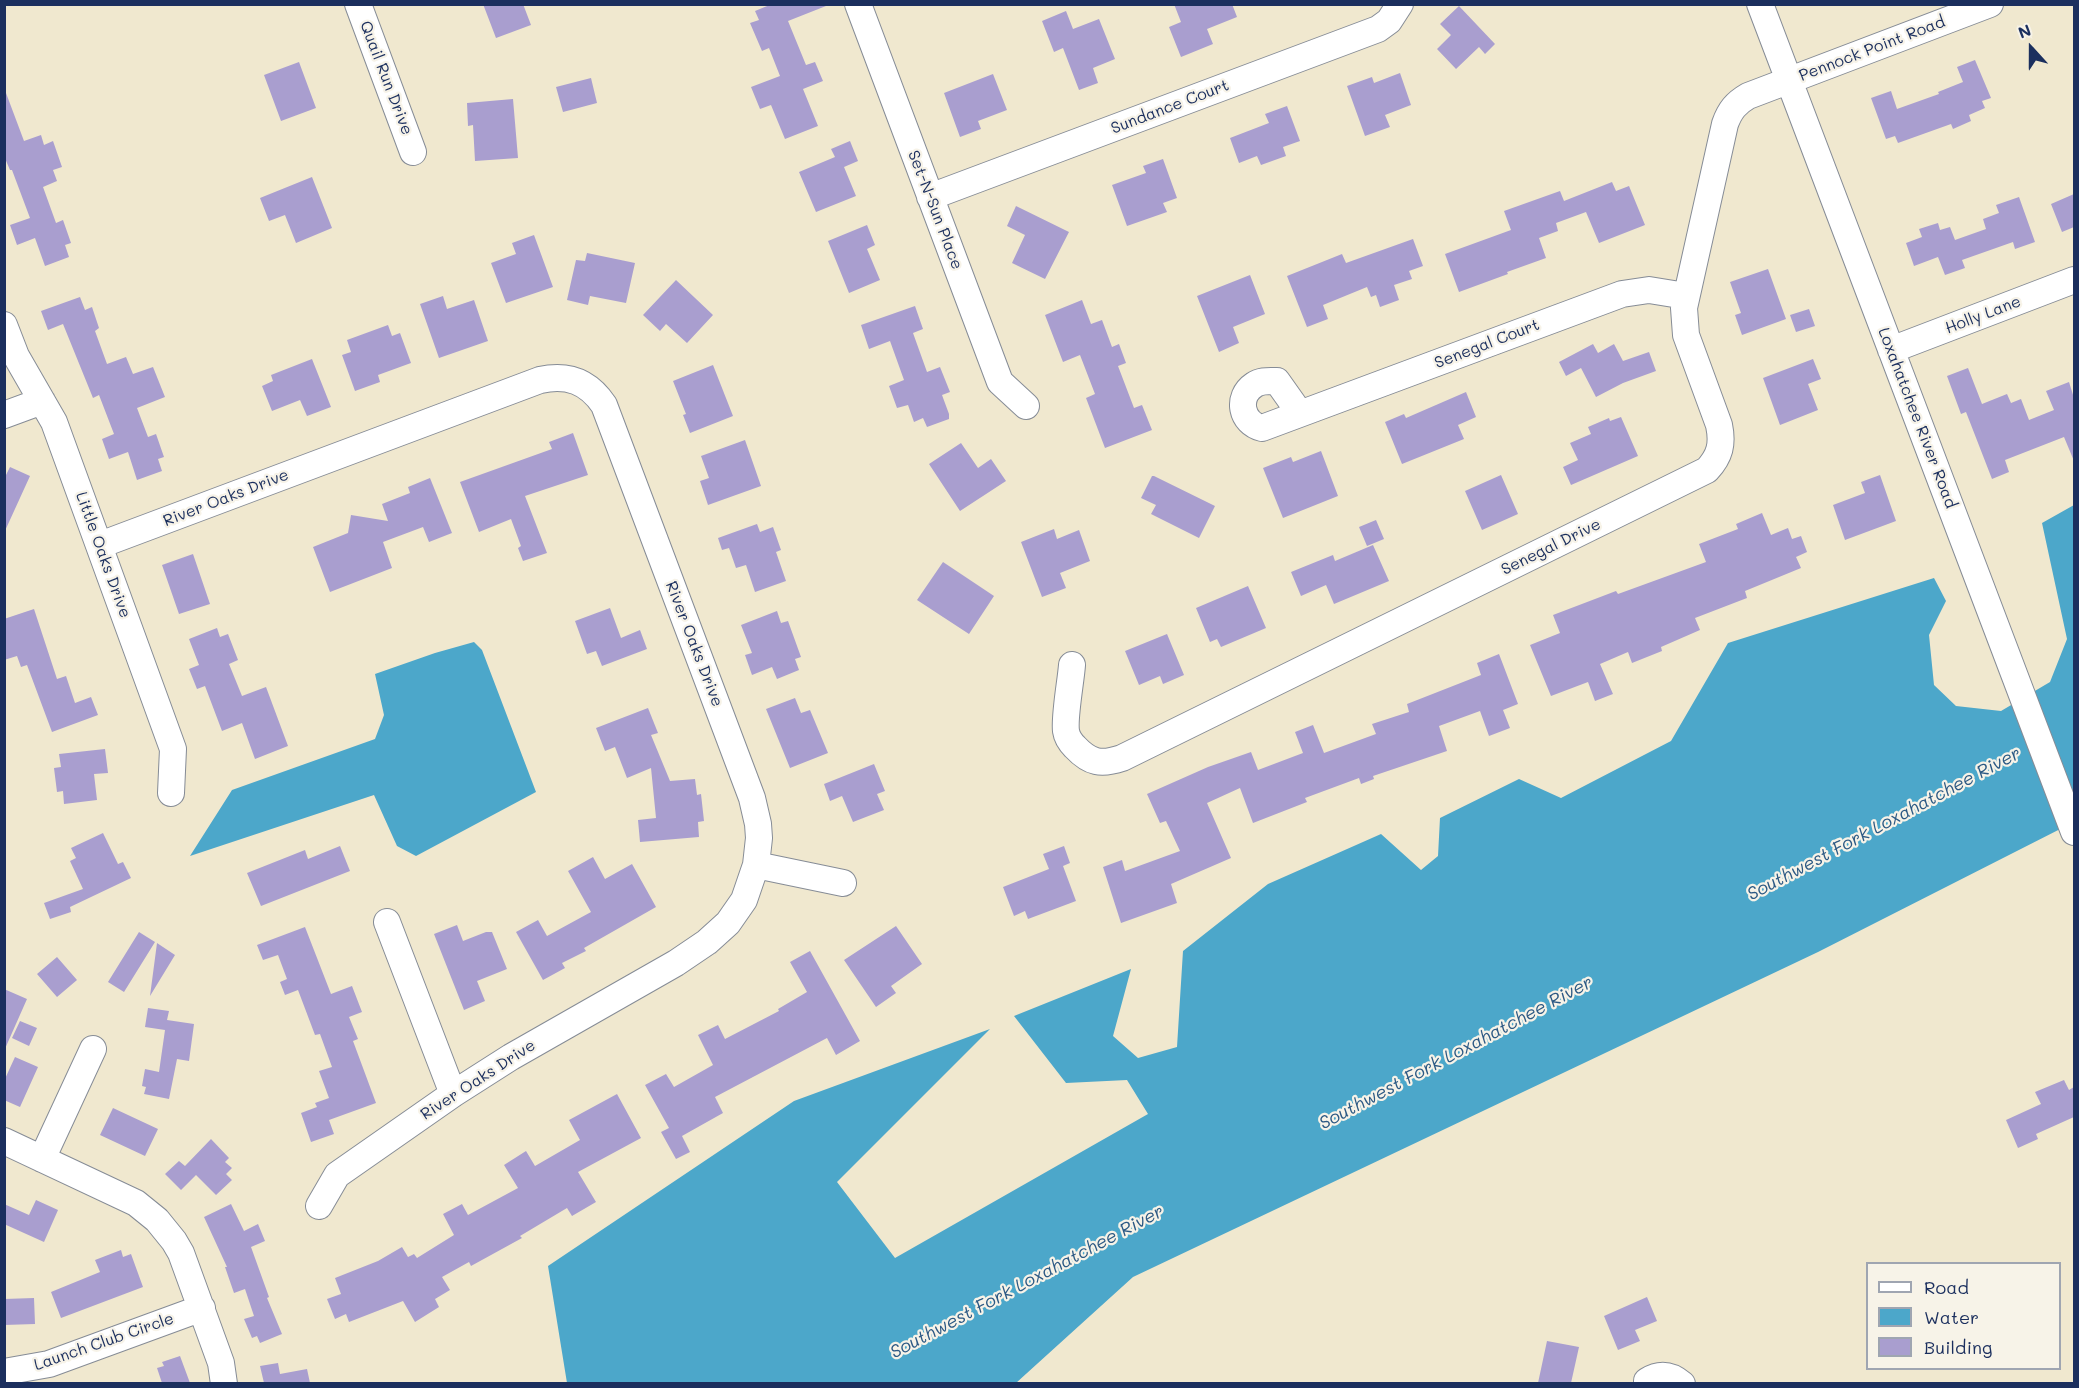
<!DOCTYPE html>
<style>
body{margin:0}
#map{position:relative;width:2079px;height:1388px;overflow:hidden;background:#f0e8cf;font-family:Mali,sans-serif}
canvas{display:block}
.frame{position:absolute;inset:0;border:6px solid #1b2f5e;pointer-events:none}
.legend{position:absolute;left:1866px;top:1262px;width:195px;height:108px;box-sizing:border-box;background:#f7f3e8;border:2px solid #9fa5b1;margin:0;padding:8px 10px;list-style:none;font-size:18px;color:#1b2f5e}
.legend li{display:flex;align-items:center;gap:12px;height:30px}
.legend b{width:30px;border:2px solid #9fa5b1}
.north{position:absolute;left:2001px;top:18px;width:60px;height:60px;-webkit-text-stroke:4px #f7f3e8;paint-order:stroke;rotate:339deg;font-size:16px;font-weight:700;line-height:24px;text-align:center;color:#1b2f5e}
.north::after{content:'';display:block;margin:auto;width:21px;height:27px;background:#1b2f5e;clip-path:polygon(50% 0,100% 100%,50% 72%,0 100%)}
</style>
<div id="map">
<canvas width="2079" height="1388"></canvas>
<div class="frame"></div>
<ul class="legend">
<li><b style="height:8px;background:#fff"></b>Road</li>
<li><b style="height:16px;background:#4ca7ca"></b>Water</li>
<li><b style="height:16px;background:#a99ecf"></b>Building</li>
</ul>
<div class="north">N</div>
</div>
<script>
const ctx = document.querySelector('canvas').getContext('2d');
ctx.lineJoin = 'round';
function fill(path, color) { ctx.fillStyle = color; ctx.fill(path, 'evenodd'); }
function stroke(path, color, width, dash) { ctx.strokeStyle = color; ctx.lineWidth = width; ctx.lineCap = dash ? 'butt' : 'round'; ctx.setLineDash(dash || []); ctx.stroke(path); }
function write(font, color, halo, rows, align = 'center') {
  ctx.font = font + ' Mali,sans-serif'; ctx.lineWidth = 4.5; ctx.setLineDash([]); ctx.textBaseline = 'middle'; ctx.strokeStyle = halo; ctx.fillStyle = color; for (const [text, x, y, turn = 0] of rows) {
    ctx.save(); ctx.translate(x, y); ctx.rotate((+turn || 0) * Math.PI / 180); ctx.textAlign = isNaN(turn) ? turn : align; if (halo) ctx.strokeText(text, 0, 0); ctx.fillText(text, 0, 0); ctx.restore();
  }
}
const water = new Path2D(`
 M2074 505V822L1818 952 1133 1277 1016 1383H567L548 1266 794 1101 990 1029 837 1182 895 1258 1148 1114 1127 1080 1066 1083 1014 1016 1131 969 1113 1036 1138 1058 1177 1047 1183 951 1268 884 1381 834 1421 870 1438 856 1440 818 1519 779 1561 798 1671 741 1728 643 1934 578 1946 601 1929 635 1934 685 1956 706 2001 711 2050 682 2067 639 2042 523Z
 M474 642 482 650 536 792 416 856 397 846 374 795 190 856 232 790 375 739 384 715 375 674 435 653Z`);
const building = new Path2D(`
 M483 4H523L531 25 496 38Z
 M772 4 826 6 788 21 806 65 815 62 823 81 803 89 818 126 785 139 771 105 760 109 751 87 780 76 769 48 762 51 750 23 759 20 755 11Z
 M1174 4H1232L1237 17 1207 29 1213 44 1181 57 1169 27 1181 22Z
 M1459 6 1495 44 1485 54 1479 47 1456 69 1437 49 1451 35 1440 24Z
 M1066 11 1073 29 1099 19 1115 59 1093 68 1098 83 1079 90 1063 48 1054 52 1042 21Z
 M1975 60 1991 98 1982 101 1985 108 1969 115 1971 121 1953 129 1951 124 1898 143 1895 136 1886 139 1871 98 1891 91 1897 109 1939 94 1938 92 1963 82 1957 67Z
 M299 62 316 108 281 121 264 75Z
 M1400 73 1411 105 1385 115 1390 127 1365 136 1347 86 1372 77 1374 83Z
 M993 74 1007 110 978 121 981 129 960 137 944 93Z
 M591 78 597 103 563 112 556 87Z
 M4 93H6L24 141 41 135 44 145 53 141 62 167 53 170 57 181 43 187 56 223 63 220 71 243 65 245 69 257 45 266 35 238 17 245 10 225 30 218 12 170H10L4 156Z
 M513 99 518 158 475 161 473 125 468 126 467 103Z
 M1287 106 1300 141 1283 147 1286 156 1261 165 1257 156 1239 163 1230 138 1269 123 1265 114Z
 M850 141 858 161 844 167 856 196 816 212 799 172 835 157 831 149Z
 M1163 159 1177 198 1163 203 1167 212 1127 226 1112 185 1146 173 1143 166Z
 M312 177 332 228 296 243 285 215 269 221 260 198Z
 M1612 182 1616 191 1629 186 1645 225 1599 243 1586 212 1556 223 1558 231 1539 238 1546 258 1507 272 1508 274 1459 292 1445 254 1511 230 1504 211 1560 191 1564 201Z
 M2074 194V227L2062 232 2051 204Z
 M2019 197 2035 242 2015 249 2013 242 1962 260 1965 268 1945 275 1938 257 1914 266 1906 243 1922 237 1919 229 1938 223 1940 230 1950 227 1955 240 1986 229 1983 219 1999 213 1996 205Z
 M1016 206 1069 232 1045 279 1012 263 1025 235 1007 226Z
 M867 225 875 245 867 249 880 280 849 293 828 241Z
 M534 235 553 287 506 303 491 263 516 254 512 243Z
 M1413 239 1423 266 1409 271 1412 279 1394 285 1399 300 1380 307 1376 295 1371 297 1367 287 1323 305 1328 319 1307 327 1287 276 1342 254 1346 263Z
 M587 253 635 263 626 303 590 296 588 305 567 300 576 260 585 261Z
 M1768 269 1786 319 1742 335 1735 315 1741 313 1730 282Z
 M1250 275 1265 314 1233 327 1239 343 1219 352 1197 296Z
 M676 280 713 315 687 343 666 324 660 331 643 315Z
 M443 296 447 309 474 300 488 341 439 358 420 304Z
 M80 297 85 310 92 307 99 328 95 331 107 364 126 357 133 374 153 367 165 397 137 408 148 437 156 434 164 457 158 459 162 471 137 480 128 452 109 459 102 439 114 434 99 395 93 398 63 324 48 330 41 311Z
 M1082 300 1091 324 1102 320 1112 347 1119 344 1126 363 1118 366 1134 408 1142 405 1152 430 1105 448 1086 398 1095 394 1080 355 1063 362 1045 315Z
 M915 306 923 329 913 333 927 372 940 367 950 392 942 395 949 414V419L927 427 923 418 914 422 908 405 897 408 889 386 904 380 890 341 869 349 861 325Z
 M1809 309 1815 326 1796 332 1790 315Z
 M388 325 392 336 400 333 411 363 378 375 380 382 355 391 342 355 351 352 347 340Z
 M1593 344 1598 353 1614 344 1623 361 1649 352 1656 371 1623 383 1596 397 1581 368 1566 376 1559 362Z
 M312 359 331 407 307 416 300 400 272 411 262 386 273 381 271 375Z
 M1813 359 1821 379 1808 384 1818 410 1780 425 1763 378Z
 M713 365 733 416 690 433 683 415 686 414 673 381Z
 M1968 368 1982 404 2007 394 2011 403 2021 399 2029 420 2054 410 2046 391 2069 382 2074 398V461L2064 437 2005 460 2009 472 1992 479 1966 412 1961 414 1947 376Z
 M1466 392 1476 417 1458 425 1464 439 1402 464 1385 422 1404 414 1406 418Z
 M1621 417 1638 456 1571 485 1563 467 1578 460 1570 443 1591 434 1588 427 1609 418 1610 421Z
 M573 433 588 475 525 496 547 553 523 561 518 548 521 546 511 519 479 532 460 482 552 449 549 442Z
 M745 440 761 486 708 505 700 481 709 478 701 456Z
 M961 443 978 468 991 459 1006 481 960 511 929 464Z
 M1321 451 1338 496 1283 518 1263 468 1291 457 1293 462Z
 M10 467 30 476 4 533V479Z
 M1501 475 1518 514 1482 530 1465 491Z
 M1880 475 1896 521 1845 540 1833 505 1865 493 1861 482Z
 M1152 476H1154L1215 506 1199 538 1151 514 1156 505 1141 498Z
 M430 478 452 533 429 542 423 527 383 542 392 568 330 592 313 547 348 533 351 515 388 521 382 504 410 493 408 487Z
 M1762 513 1771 535 1788 528 1792 539 1801 536 1807 552 1796 557 1801 568 1745 591 1747 598 1695 618 1700 630 1661 647 1662 651 1632 663 1628 652 1600 664 1613 694 1595 701 1588 682 1551 696 1530 645 1560 633 1553 615 1616 591 1618 594 1706 562 1699 544 1738 529 1736 524Z
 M1376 520 1384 539 1367 546 1359 527Z
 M757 524 760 532 773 527 781 550 776 552 786 581 755 592 746 565 736 568 729 548 722 550 718 538Z
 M1054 529 1057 539 1079 530 1090 561 1060 573 1066 588 1042 597 1021 542Z
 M1373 545 1389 581 1334 604 1326 585 1301 596 1291 572 1333 555 1335 561Z
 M193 554 210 604 179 614 162 565Z
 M943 562 994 596 969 634 917 600Z
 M1248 586 1266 628 1221 647 1217 639 1210 642 1196 608Z
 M610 608 621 638 640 630 647 649 602 666 596 651 587 654 575 621Z
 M34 609 57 679 66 676 75 703 91 697 98 715 52 732 27 665 21 667 17 656 4 660V619Z
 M777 611 781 623 788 621 801 657 795 659 799 670 777 679 772 667 752 675 745 655 752 653 741 625Z
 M217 628 220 637 228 634 238 660 229 664 242 696 266 687 288 746 255 759 242 723 222 731 205 686 197 689 189 669 199 665 189 639Z
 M1167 634 1184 675 1163 684 1160 676 1139 685 1125 651Z
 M1499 654 1518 704 1503 710 1510 728 1489 736 1480 711 1439 726 1447 751 1373 776 1374 779 1361 784 1359 778 1305 798 1307 802 1253 823 1240 788 1207 803 1231 858 1171 884 1177 903 1121 923 1103 867 1122 860 1125 871 1180 851 1166 821 1160 823 1147 794 1208 767 1251 752 1258 770 1303 753 1295 732 1313 725 1324 753 1376 734 1372 724 1409 712 1407 704 1481 675 1477 663Z
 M795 698 801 713 810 710 828 753 790 768 766 709Z
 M648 708 658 733 651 735 670 781 695 779 697 795 701 794 704 821 698 822 699 837 640 842 638 820 656 818 651 768 627 778 615 747 605 751 596 728Z
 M105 749 108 773 94 774 97 800 64 804 63 791 57 792 54 768 61 767 59 754Z
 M874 764 885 791 877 794 884 810 853 822 842 796 830 801 824 784Z
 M103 833 118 864 123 862 131 878 70 907 71 912 50 919 44 903 83 889 70 861 76 858 71 848Z
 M340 846 350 871 261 906 247 873 305 850 308 859Z
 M1064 846 1070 863 1063 866 1076 901 1028 919 1025 911 1014 916 1003 887 1049 869 1043 854Z
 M593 857 605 879 632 864 656 907 584 948 586 951 562 963 565 968 543 980 516 932 538 920 547 936 591 912 568 871Z
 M457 925 463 941 486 932H492L507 969 477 981 485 1001 464 1010 434 934Z
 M896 926 922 964 891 986 896 993 876 1007 844 960Z
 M305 927 331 994 352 986 362 1012 349 1017 358 1039 353 1041 376 1103 329 1120 334 1134 311 1142 301 1113 317 1107 315 1103 329 1098 319 1071 332 1067 320 1034 315 1035 298 990 285 995 280 982 287 979 278 955 263 960 257 945Z
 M139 932 155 942 124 992 108 982Z
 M157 943 175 955 150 996Z
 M810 951 860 1041 836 1055 827 1038 715 1097 723 1113 682 1136 690 1152 676 1159 661 1132 669 1128 645 1085 666 1074 674 1087 713 1065 698 1035 718 1025 725 1039 779 1011 778 1009 807 992 790 962Z
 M57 957 77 980 57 997 37 974Z
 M4 989 27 999 4 1051Z
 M148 1008 169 1011 167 1020 194 1024 189 1061 177 1059 169 1099 144 1094 146 1087 142 1086 145 1069 159 1072 165 1030 145 1027Z
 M20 1021 37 1028 29 1046 12 1038Z
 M15 1057 38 1067 20 1107 4 1100V1081Z
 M2064 1080 2069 1090 2074 1087V1117L2036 1134 2038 1139 2018 1148 2006 1120 2041 1104 2035 1092Z
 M617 1094 641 1138 578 1172 596 1202 572 1216 567 1208 520 1236 522 1238 471 1266 469 1262 442 1277 450 1290 435 1299 439 1307 415 1322 403 1301 349 1322 346 1314 335 1319 327 1299 341 1294 335 1278 378 1261 402 1247 408 1257 414 1254 417 1258 454 1235 443 1214 462 1204 468 1215 518 1188 504 1165 526 1151 535 1166 580 1140 569 1120Z
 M113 1108 158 1129 145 1156 100 1135Z
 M211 1139 229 1158 225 1162 232 1168 226 1174 232 1180 216 1195 196 1175 181 1190 165 1174 179 1161 185 1166Z
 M36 1200 58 1210 44 1242 4 1224V1204L29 1215Z
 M231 1204 244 1231 258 1224 265 1241 251 1247 269 1297 267 1298 282 1334 260 1343 257 1336 252 1338 244 1319 254 1316 245 1289 234 1293 225 1267H227L204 1217Z
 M121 1250 123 1257 131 1254 143 1287 61 1318 51 1292 100 1272 95 1260Z
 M1647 1297 1657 1321 1635 1330 1640 1341 1618 1350 1604 1316Z
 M34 1298 35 1324 4 1325V1299Z
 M1547 1341 1579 1347 1571 1383H1538Z
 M180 1356 190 1383H162L157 1368 164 1366 162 1362Z
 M278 1363 280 1374 307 1369 310 1383H264L260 1366Z`);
const minor = new Path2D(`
 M358 4 413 152
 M858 4 1000 382 1026 406
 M1760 4 2074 832
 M930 197 1378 29 1389 21 1400 4
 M4 325 16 356 54 422 173 749 171 793
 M1891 350 2074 280
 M4 415 42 401
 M1291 417 1294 405 1277 381C1269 381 1261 380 1254 385 1236 397 1241 423 1262 428L1622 294 1649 290 1686 296
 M100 545 540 380C567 374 588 381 604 405L752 798 758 824 759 838 756 865 744 900 728 923 707 942 676 963 511 1057 453 1094 337 1175 319 1206
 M1072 665C1071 680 1064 717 1066 731 1067 738 1070 742 1075 747 1090 763 1101 765 1122 758L1707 470C1720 456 1723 444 1719 425L1686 335 1684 308 1725 124C1730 110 1736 103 1748 96L1990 4
 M756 865 843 883
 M387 922 453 1094
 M4 1141 136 1203 157 1220 174 1241 181 1253 221 1363 224 1384
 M42 1159 93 1049
 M4 1372 49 1364 202 1308
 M1647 1384V1381C1660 1373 1670 1374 1682 1384`);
const streetNames = [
 ["Pennock Point Road",1872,49,-21],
 ["Quail Run Drive",386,78,69],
 ["Sundance Court",1170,107,-21],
 ["Set-N-Sun Place",935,210,69],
 ["Holly Lane",1983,315,-21],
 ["Senegal Court",1487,344,-21],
 ["Loxahatchee River Road",1917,418,69],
 ["River Oaks Drive",226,498,-21],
 ["Senegal Drive",1551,547,-26],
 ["Little Oaks Drive",103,555,70],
 ["River Oaks Drive",694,644,69],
 ["River Oaks Drive",478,1080,-33],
 ["Launch Club Circle",104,1342,-19]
];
const waterNames = [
 ["Southwest Fork Loxahatchee River",1884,824,-28],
 ["Southwest Fork Loxahatchee River",1456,1053,-28],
 ["Southwest Fork Loxahatchee River",1027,1282,-28]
];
fill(water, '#4ca7ca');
fill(building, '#a99ecf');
stroke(minor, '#868c96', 28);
stroke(minor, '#fff', 26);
write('16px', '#1b2f5e', '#f7f3e8', streetNames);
write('italic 18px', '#2c5984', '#f7f3e8', waterNames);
</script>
